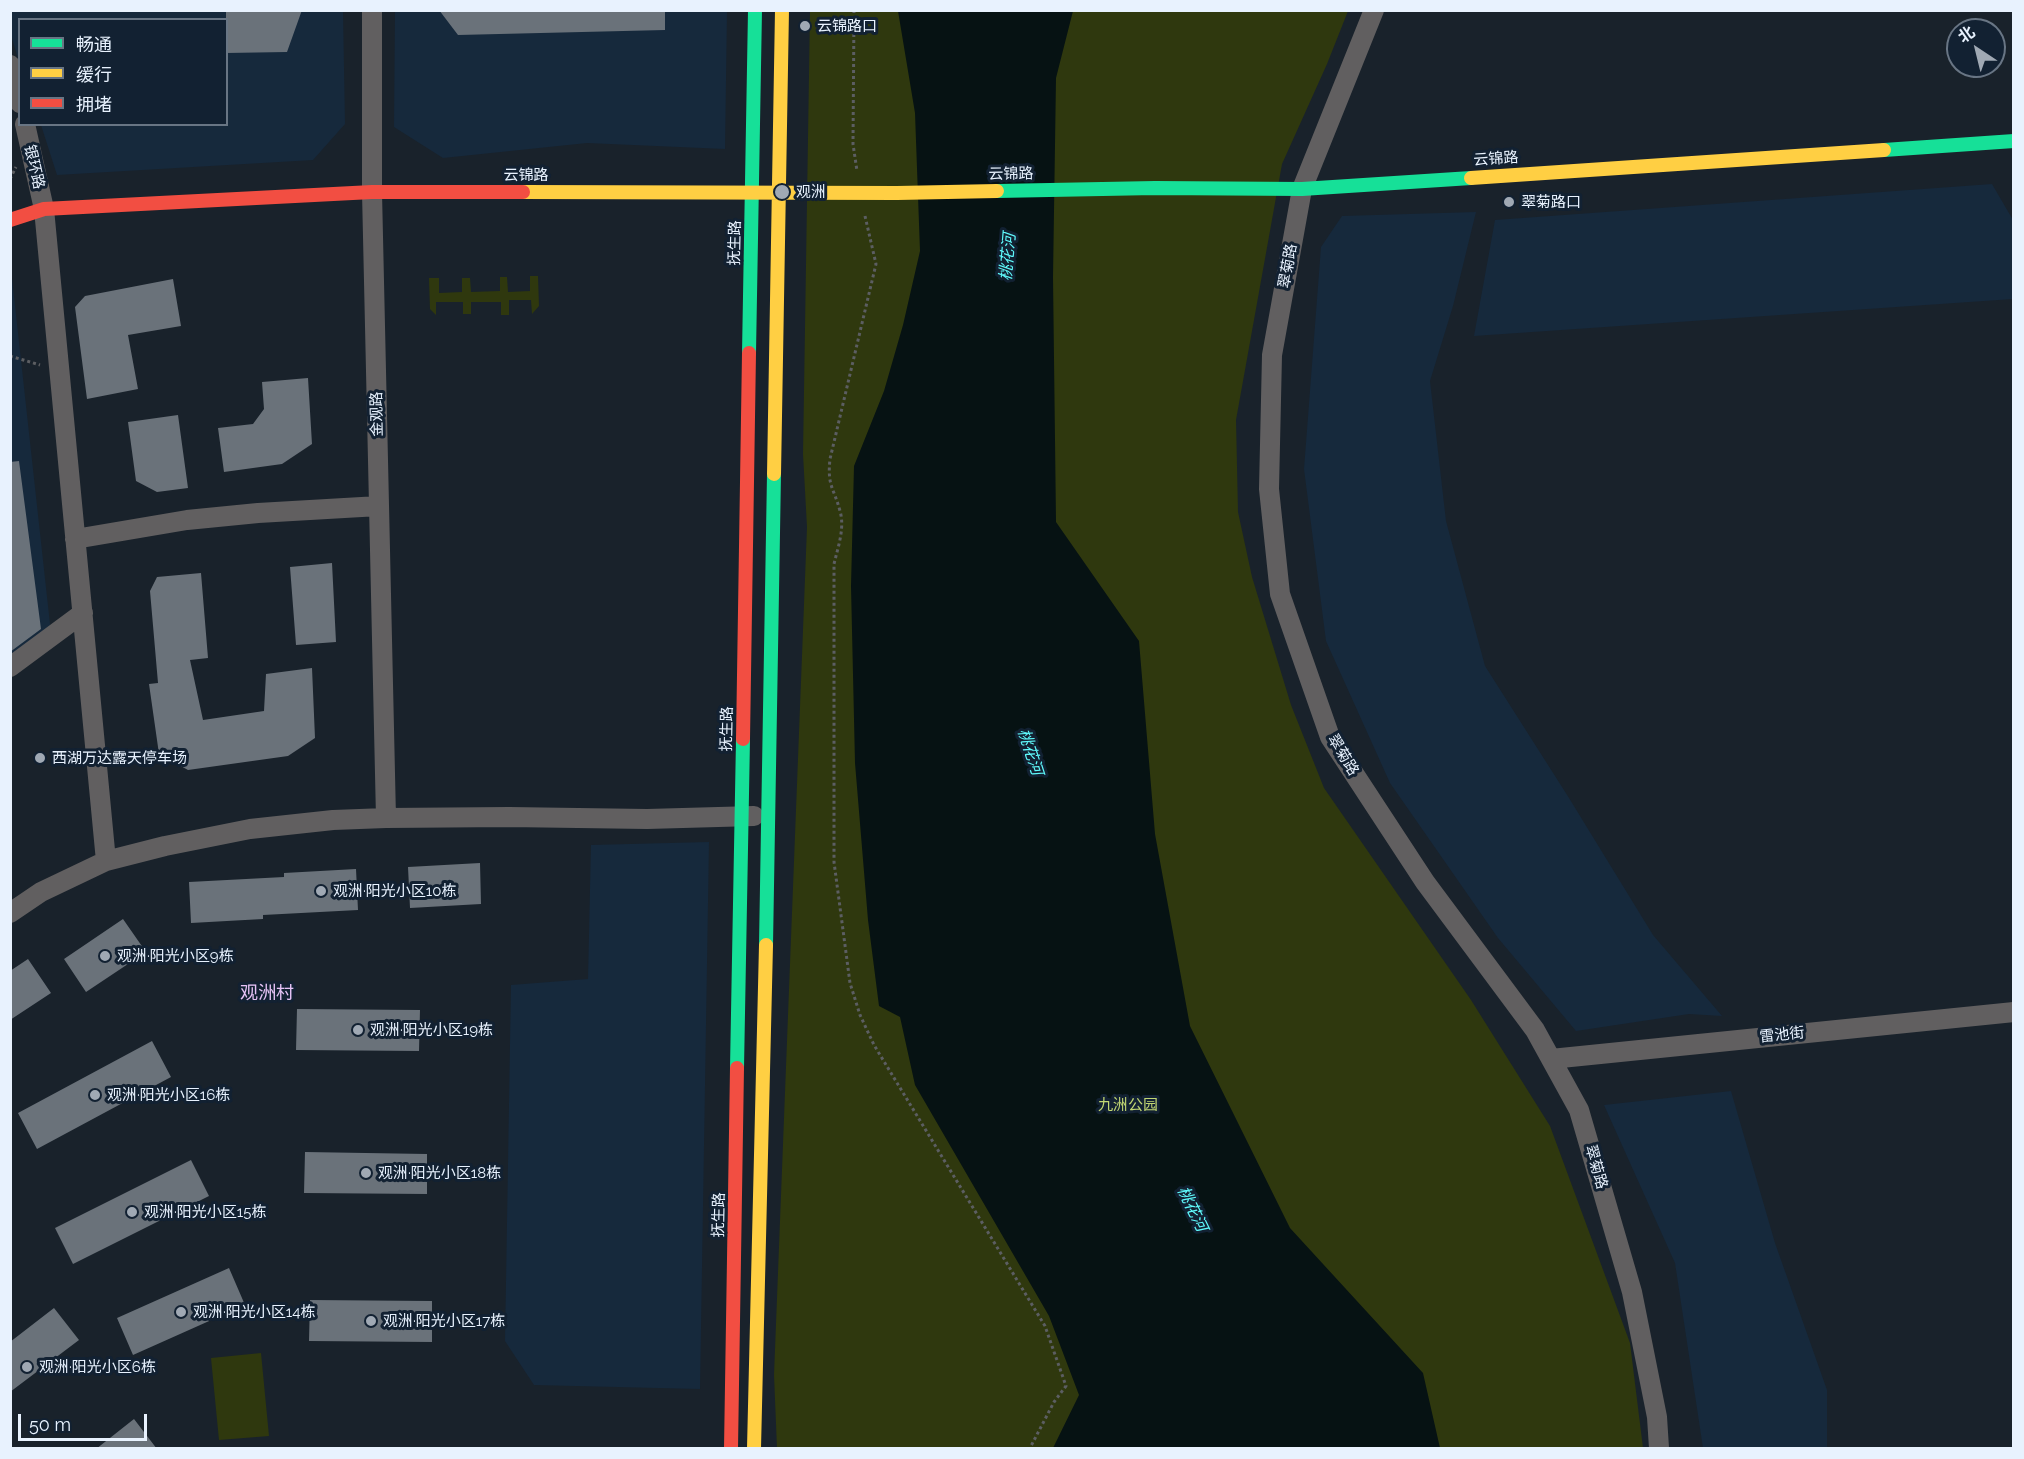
<!DOCTYPE html>
<meta charset="utf-8">
<style>
body{margin:0}
#map{position:relative;width:2024px;height:1459px;overflow:hidden;background:#19222b;font-family:Raleway,"Noto Sans SC",sans-serif}
canvas{display:block}
.frame{position:absolute;inset:0;border:12px solid #e8f2fe;pointer-events:none}
.legend{position:absolute;left:18px;top:18px;width:210px;height:108px;box-sizing:border-box;background:#122132;border:2px solid #687584;margin:0;padding:8px 10px;list-style:none;font-size:18px;color:#e8f2fe}
.legend li{display:flex;align-items:center;gap:12px;height:30px}
.legend b{width:30px;border:2px solid #687584}
.north{position:absolute;left:1946px;top:18px;width:60px;height:60px;box-sizing:border-box;background:#122132;border:2px solid #687584;border-radius:50%;rotate:325deg;font-size:16px;font-weight:700;line-height:24px;text-align:center;color:#e8f2fe}
.north::after{content:'';display:block;margin:auto;width:21px;height:27px;background:#a0a9b4;clip-path:polygon(50% 0,100% 100%,50% 72%,0 100%)}
.scale{position:absolute;left:18px;top:1414px;width:129px;height:27px;box-sizing:border-box;border:3px solid #e8f2fe;border-top:0;padding-left:8px;font-size:18px;line-height:21px;white-space:nowrap;color:#e8f2fe;-webkit-text-stroke:4px #122132;paint-order:stroke}
</style>
<div id="map">
<canvas width="2024" height="1459"></canvas>
<div class="frame"></div>
<ul class="legend">
<li><b style="height:8px;background:#16e098"></b>畅通</li>
<li><b style="height:8px;background:#ffcf43"></b>缓行</li>
<li><b style="height:8px;background:#f24e42"></b>拥堵</li>
</ul>
<div class="north">北</div>
<div class="scale">50 m</div>
</div>
<script>
const ctx = document.querySelector('canvas').getContext('2d');
ctx.lineJoin = 'round';
function fill(path, color) { ctx.fillStyle = color; ctx.fill(path, 'evenodd'); }
function stroke(path, color, width, dash) { ctx.strokeStyle = color; ctx.lineWidth = width; ctx.lineCap = dash ? 'butt' : 'round'; ctx.setLineDash(dash || []); ctx.stroke(path); }
function write(font, color, halo, rows, align = 'center') {
  ctx.font = font + ' Raleway,"Noto Sans SC",sans-serif'; ctx.lineWidth = 6; ctx.setLineDash([]); ctx.textBaseline = 'middle'; ctx.strokeStyle = halo; ctx.fillStyle = color; for (const [text, x, y, turn = 0] of rows) {
    ctx.save(); ctx.translate(x, y); ctx.rotate((+turn || 0) * Math.PI / 180); ctx.textAlign = isNaN(turn) ? turn : align; if (halo) ctx.strokeText(text, 0, 0); ctx.fillText(text, 0, 0); ctx.restore();
  }
}
const built = new Path2D(`
 M10 11H343L345 124 313 160 57 175 41 125 226 124V20H20L19 62 11 35Z
 M395 11H727L725 149 587 143 443 158 394 127Z
 M1992 184 2013 220V299L1474 336 1495 220Z
 M1476 212 1453 306 1430 381 1446 521 1485 666 1569 798 1653 935 1722 1016 1689 1014 1576 1031 1498 938 1390 783 1326 641 1304 469 1321 247 1342 216Z
 M10 260 51 633 10 663Z
 M709 842 700 1389 534 1385 505 1341 511 985 588 979 591 845Z
 M1731 1091 1775 1243 1827 1390V1448H1703L1675 1263 1604 1105Z`);
const green = new Path2D(`
 M810 11H1348L1327 64 1282 164 1236 420 1238 512 1252 577 1291 705 1324 788 1471 1000 1550 1126 1630 1343 1643 1448H777L774 1375 807 527 803 454Z
 M530 276H538L539 306 532 314 531 300H509V315H501V302H471V314H463V302H436V315L430 309 429 278H439V293L462 292V278H470L471 292 500 291V277H507L508 292 530 291Z
 M261 1353 269 1436 219 1440 211 1358Z`);
const water = new Path2D(`
 M898 11H1073L1056 78 1053 277 1056 522 1139 641 1155 834 1190 1026 1290 1228 1423 1373 1440 1448H1053L1079 1395 1049 1316 915 1085 900 1017 879 1006 868 920 855 763 851 586 854 466 884 391 903 325 920 251 915 113Z`);
const building = new Path2D(`
 M226 10H302L287 52 226 53Z
 M439 10H665V30L458 35Z
 M173 279 181 326 128 335 138 389 87 399 75 307 85 296Z
 M308 378 312 444 282 464 224 472 218 428 253 424 264 409 262 382Z
 M178 415 188 488 157 492 136 481 128 422Z
 M19 461 41 629 10 652V462Z
 M332 563 336 642 296 645 290 567Z
 M201 573 208 658 190 660 203 720 264 711 266 674 312 668 315 738 288 756 188 770 159 754 149 684 158 683 150 591 157 577Z
 M480 863 481 904 410 908 408 867Z
 M356 869 358 910 263 915V919L191 923 189 882 284 877V873Z
 M123 919 146 952 86 992 64 959Z
 M28 959 51 993 10 1020V971Z
 M297 1009 420 1010 419 1051 296 1050Z
 M152 1041 171 1077 37 1149 18 1113Z
 M305 1152 427 1154V1194L304 1193Z
 M191 1160 209 1196 73 1264 55 1228Z
 M229 1268 245 1305 133 1355 117 1318Z
 M310 1300 432 1301V1342L309 1341Z
 M54 1308 79 1340 10 1392V1342Z
 M134 1419 157 1449H96Z`);
const path = new Path2D(`
 M854 10 853 144 857 171
 M10 179 16 167
 M865 216 876 264 830 459C827 486 834 488 840 511 845 528 838 547 834 564V862L850 983 860 1015 874 1045 1045 1326 1066 1386 1054 1402 1030 1448
 M10 356 40 365`);
const street = new Path2D(`
 M372 10V192L386 818
 M1374 10 1302 189 1272 355 1269 489 1280 594 1330 737 1425 882 1535 1030 1579 1110 1632 1292 1657 1417 1659 1448
 M10 65 20 103
 M25 124 44 209 106 861
 M75 539 187 520 258 513 379 506
 M10 667 83 613
 M10 913 41 892 106 861 165 846 250 829 333 820 386 818 509 817 647 819 754 816
 M1551 1059 2014 1012`);
const fast = new Path2D(`
 M1884 150 2014 141
 M997 191 1155 188 1302 189 1471 178
 M749 353 755 10
 M766 945 774 474
 M737 1068 743 739`);
const slow = new Path2D(`
 M1471 178 1884 150
 M523 192 897 193 997 191
 M774 474 782 10
 M754 1448 766 945`);
const jam = new Path2D(`
 M10 220 44 209 372 192H523
 M743 739 749 353
 M731 1448 737 1068`);
const markers = [
 [805,26,6,"#a0a9b4"],
 [782,192,8,"#a0a9b4"],
 [1509,202,6,"#a0a9b4"],
 [40,758,6,"#a0a9b4"],
 [321,891,6,"#a0a9b4"],
 [105,956,6,"#a0a9b4"],
 [358,1030,6,"#a0a9b4"],
 [95,1095,6,"#a0a9b4"],
 [366,1173,6,"#a0a9b4"],
 [132,1212,6,"#a0a9b4"],
 [181,1312,6,"#a0a9b4"],
 [371,1321,6,"#a0a9b4"],
 [27,1367,6,"#a0a9b4"]
];
const poiNames = [
 ["云锦路口",817,26],
 ["观洲",796,192],
 ["翠菊路口",1521,202],
 ["西湖万达露天停车场",52,758],
 ["观洲·阳光小区10栋",333,891],
 ["观洲·阳光小区9栋",117,956],
 ["观洲·阳光小区19栋",370,1030],
 ["观洲·阳光小区16栋",107,1095],
 ["观洲·阳光小区18栋",378,1173],
 ["观洲·阳光小区15栋",144,1212],
 ["观洲·阳光小区14栋",193,1312],
 ["观洲·阳光小区17栋",383,1321],
 ["观洲·阳光小区6栋",39,1367]
];
const streetNames = [
 ["云锦路",1496,159,-4],
 ["银环路",34,167,77],
 ["云锦路",1011,174,-1],
 ["云锦路",526,175],
 ["抚生路",735,243,-89],
 ["翠菊路",1288,266,-80],
 ["金观路",377,414,-91],
 ["抚生路",727,729,-89],
 ["翠菊路",1343,755,59],
 ["雷池街",1782,1035,-6],
 ["翠菊路",1596,1167,74],
 ["抚生路",719,1215,-89]
];
const parkNames = [
 ["九洲公园",1128,1105]
];
const waterNames = [
 ["桃花河",1008,257,-85],
 ["桃花河",1030,752,72],
 ["桃花河",1192,1209,64]
];
const quarterNames = [
 ["观洲村",267,994]
];
fill(built, '#16293c');
fill(green, '#2f380e');
fill(water, '#061213');
fill(building, '#6a727a');
stroke(path, '#5c5e62', 3, [3, 3]);
stroke(street, '#615f60', 20);
stroke(fast, '#16e098', 14);
stroke(slow, '#ffcf43', 14);
stroke(jam, '#f24e42', 14);
for (const [x, y, r, color] of markers) { const dot = new Path2D(); dot.arc(x, y, r, 0, 2 * Math.PI); ctx.fillStyle = color; ctx.fill(dot); stroke(dot, '#122132', 2); }
write('15px', '#e8f2fe', '#122132', poiNames, 'left');
write('15px', '#e8f2fe', '#122132', streetNames);
write('15px', '#c2d773', '#122132', parkNames);
write('italic 16px', '#5ff9fb', '#122132', waterNames);
write('18px', '#e6c3f6', '#122132', quarterNames);
</script>
